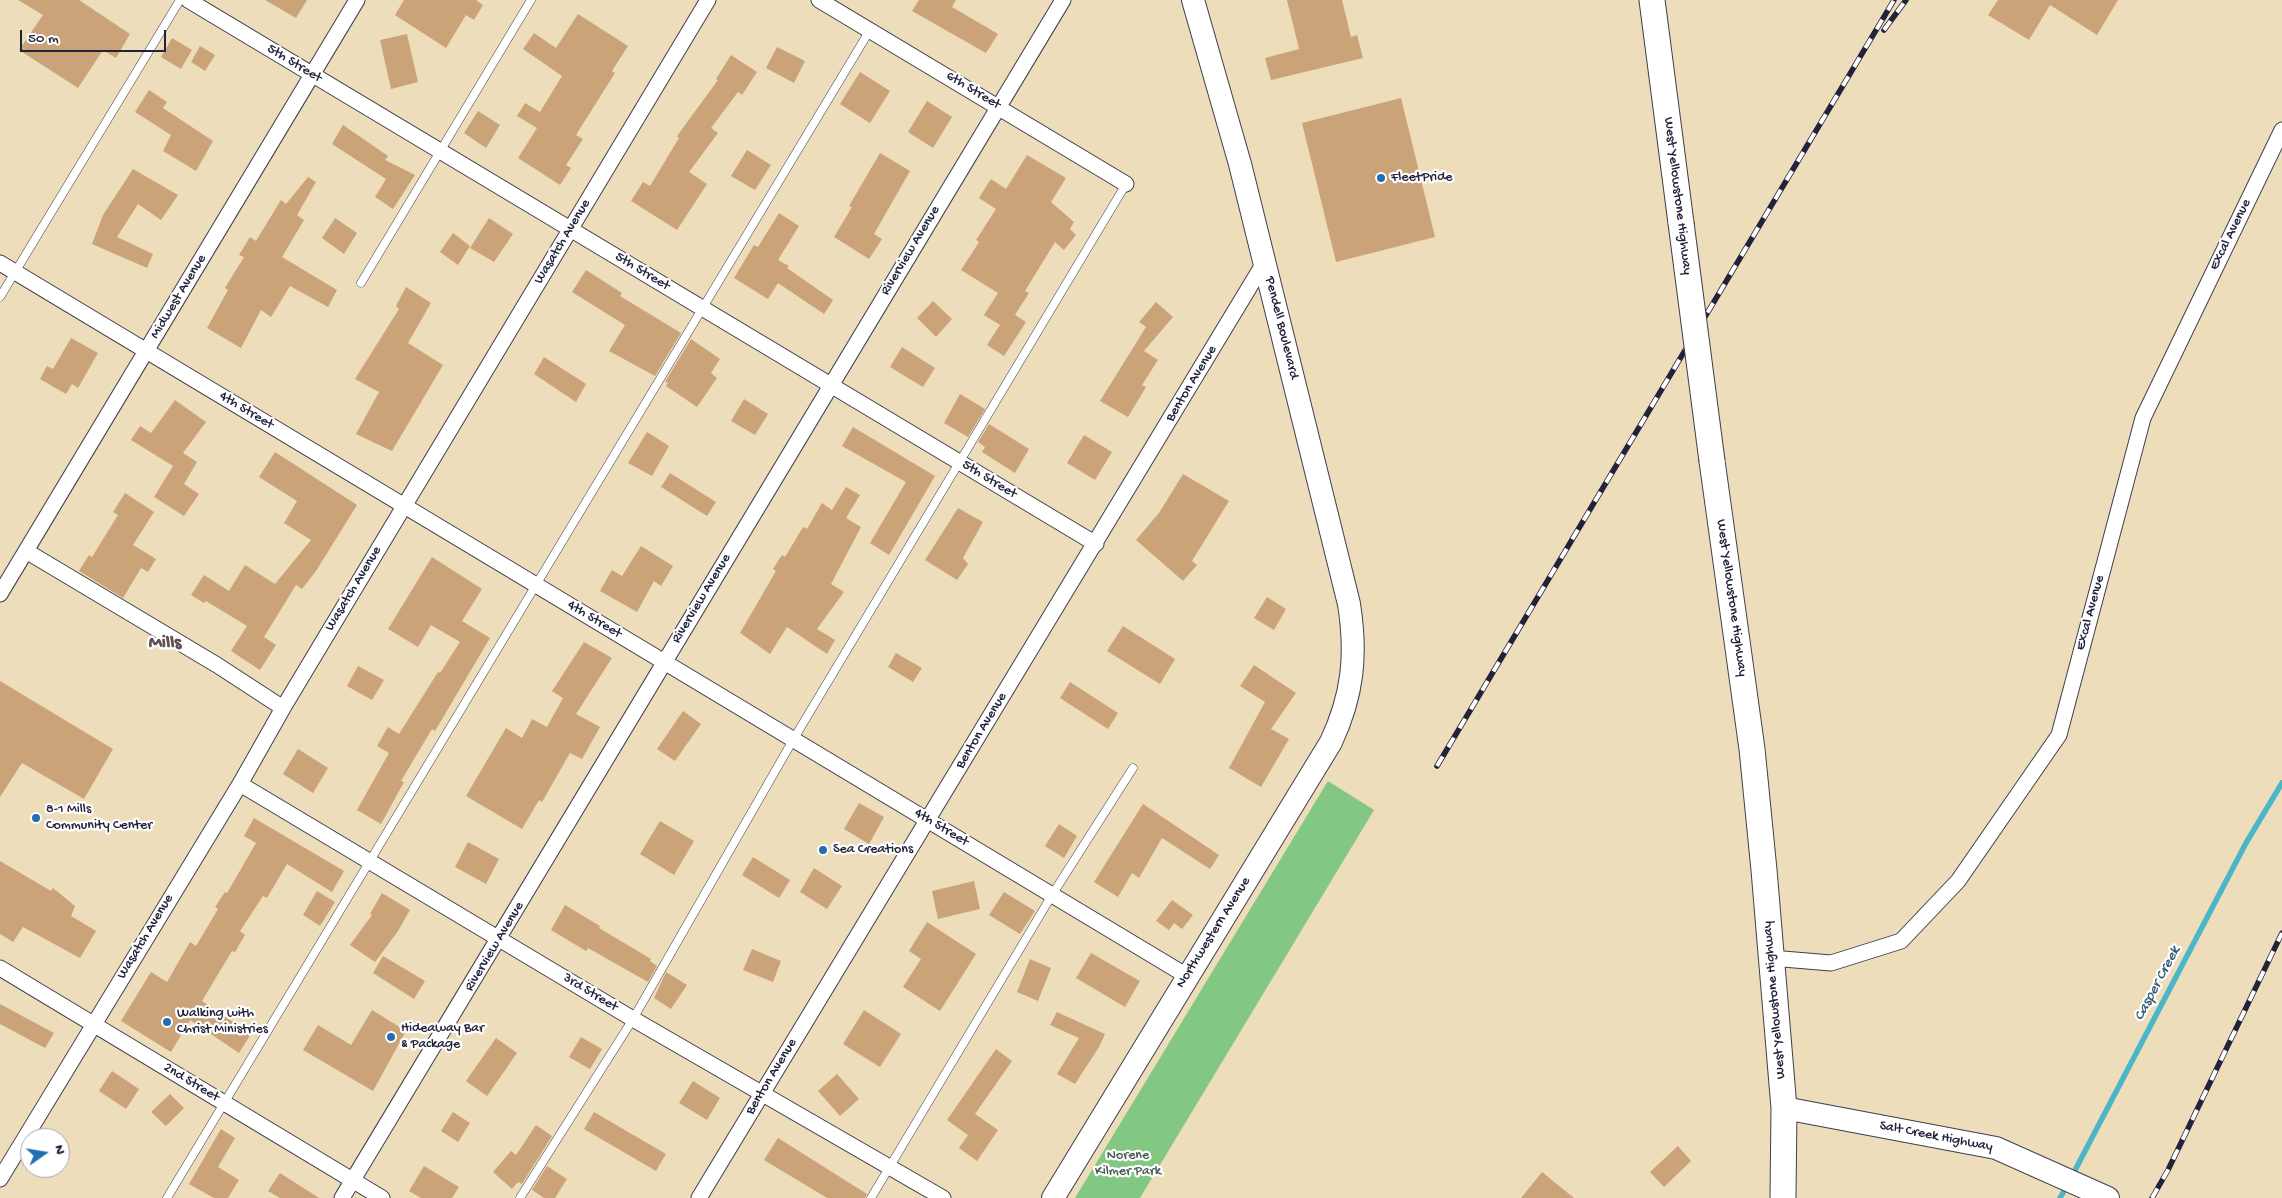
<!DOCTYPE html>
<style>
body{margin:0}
#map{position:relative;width:2282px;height:1198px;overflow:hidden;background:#edddba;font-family:"Gochi Hand",sans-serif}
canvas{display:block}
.north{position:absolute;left:20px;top:1128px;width:50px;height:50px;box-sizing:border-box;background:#fff;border:1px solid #a7a7b1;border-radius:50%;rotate:77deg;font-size:14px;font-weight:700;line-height:20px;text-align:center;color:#22223b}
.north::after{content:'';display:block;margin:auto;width:18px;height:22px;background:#1f6fb2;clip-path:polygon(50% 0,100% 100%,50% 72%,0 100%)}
.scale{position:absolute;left:20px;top:30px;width:146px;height:22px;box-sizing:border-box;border:2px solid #22223b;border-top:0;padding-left:6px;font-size:15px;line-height:18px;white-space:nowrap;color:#22223b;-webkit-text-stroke:4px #fff;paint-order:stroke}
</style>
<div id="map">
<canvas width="2282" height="1198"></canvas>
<div class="north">N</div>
<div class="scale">50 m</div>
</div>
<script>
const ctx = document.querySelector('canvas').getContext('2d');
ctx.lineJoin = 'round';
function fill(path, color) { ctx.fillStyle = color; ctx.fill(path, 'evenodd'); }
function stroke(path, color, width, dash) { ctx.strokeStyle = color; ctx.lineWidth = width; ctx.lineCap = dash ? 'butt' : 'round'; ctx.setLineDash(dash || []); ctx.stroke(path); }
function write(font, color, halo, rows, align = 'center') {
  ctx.font = font + ' "Gochi Hand",sans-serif'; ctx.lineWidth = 4.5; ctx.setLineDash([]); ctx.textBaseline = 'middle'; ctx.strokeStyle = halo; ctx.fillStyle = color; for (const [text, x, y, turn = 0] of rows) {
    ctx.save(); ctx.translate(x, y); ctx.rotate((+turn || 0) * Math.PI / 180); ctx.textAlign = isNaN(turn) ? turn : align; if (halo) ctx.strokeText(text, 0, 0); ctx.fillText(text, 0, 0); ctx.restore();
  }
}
const green = new Path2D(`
 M1328 781 1374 810 1140 1198H1075Z`);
const stream = new Path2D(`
 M2072 1176 2246 843 2282 783
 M2060 1198 2068 1184`);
const building = new Path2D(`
 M18 0H79L130 34 116 58 103 50 78 88 19 50 43 15Z
 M265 0H307L296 18Z
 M404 0H476L483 5 474 20 466 15 446 48 395 15Z
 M919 0H956L952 7 998 34 986 53 912 11Z
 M1287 0H1342L1351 37 1357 35 1363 58 1271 80 1265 58 1299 49Z
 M1998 0H2118L2097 35 2050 5 2029 40 1988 15Z
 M578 14 628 46 612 71 615 73 576 135 583 139 566 165 571 168 560 185 518 158 537 128 517 116 525 103 540 112 562 76 523 49 534 33 556 48Z
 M407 34 418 82 391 89 380 40Z
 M172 38 192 50 181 69 161 57Z
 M200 46 215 55 205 71 191 62Z
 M777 47 805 61 794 83 766 68Z
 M731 55 757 72 742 95 738 92 711 128 718 133 689 172 707 184 677 230 631 201 643 182 650 186 679 138 677 136 718 80 716 79Z
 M860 72 890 91 870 123 840 104Z
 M149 90 167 102 163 108 213 141 196 171 163 151 171 135 135 112Z
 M1401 98 1435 237 1336 262 1302 123Z
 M927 101 952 117 933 148 908 132Z
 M478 111 500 125 486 148 464 133Z
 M343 125 388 156 385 160 415 175 393 209 375 197 386 179 332 144Z
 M747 150 771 165 755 190 731 176Z
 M880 153 910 171 874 234 882 239 869 259 834 237 852 207 849 206Z
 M1027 155 1066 178 1051 202 1074 222 1070 229 1076 235 1064 250 1055 242 1025 291 1029 293 1015 315 1026 322 1004 356 987 345 1000 325 984 315 998 293 961 270 979 242 976 240 996 209 979 198 991 179 1006 189Z
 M133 169 178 195 161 220 138 204 117 237 153 254 147 268 92 244 103 215Z
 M308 177 316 182 297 215 304 220 282 257 337 290 328 307 290 286 271 317 261 310 241 348 207 328 228 290 225 288 244 257 239 255 250 237 256 241 281 200 286 204Z
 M779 213 799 226 778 260 789 266 787 268 833 300 824 314 778 283 768 299 734 278 754 245 758 247Z
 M335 218 357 233 344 254 322 238Z
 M489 218 513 234 494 262 470 248Z
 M453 233 470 246 458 265 440 252Z
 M586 270 622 293 620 296 681 333 655 376 609 351 625 325 572 292Z
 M406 287 431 303 408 343 443 365 392 451 356 434 379 392 355 379 399 309 396 306Z
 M933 301 952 319 936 337 917 318Z
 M1156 302 1173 317 1144 351 1158 360 1142 385 1146 387 1128 417 1100 401 1146 327 1139 322Z
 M71 338 98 353 78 388 72 384 66 394 40 379 47 366 53 369Z
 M691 339 720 359 711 373 717 378 697 407 666 386 668 383 665 382Z
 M902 347 935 368 923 387 890 367Z
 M544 357 586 384 576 402 534 374Z
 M960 394 985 409 968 437 944 423Z
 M744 399 768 414 755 435 731 421Z
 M175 400 206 422 183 453 197 462 184 484 199 494 184 516 154 497 173 466 131 440 140 426 151 433Z
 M989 424 1029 449 1015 473 982 452 985 447 978 442Z
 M853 427 935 476 889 555 870 543 906 482 842 446Z
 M647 432 669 446 652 476 628 463Z
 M1084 435 1112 452 1095 480 1067 463Z
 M275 452 357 505 316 571 302 589 296 585 264 637 276 645 260 670 231 651 247 626 206 601 204 603 191 595 204 575 229 591 245 565 275 584 311 540 284 523 297 501 259 477Z
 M670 473 716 502 707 516 661 487Z
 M1183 474 1229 501 1192 561 1197 565 1183 581 1136 540 1159 513Z
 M846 487 860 495 846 518 861 527 831 584 844 592 817 629 835 640 827 654 787 627 770 654 740 633 776 571 773 569 782 555 785 557 803 527 807 529 822 503 832 510Z
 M125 493 154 512 133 545 156 559 148 572 141 568 123 598 79 571 89 555 92 557 118 515 113 512Z
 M958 508 983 522 963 558 968 564 957 580 925 560Z
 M641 546 673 566 661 586 654 581 637 612 600 591 612 570 622 576Z
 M432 557 482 589 462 621 490 638 435 731 432 729 401 781 404 782 381 824 357 810 389 753 377 746 388 727 399 734 438 672 440 673 460 642 431 625 418 647 388 629Z
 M1267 597 1286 609 1274 630 1254 618Z
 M1123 626 1175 659 1160 684 1107 651Z
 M584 642 612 658 576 714 600 727 582 759 570 753 542 802 539 800 522 829 466 796 506 728 522 738 532 719 547 727 563 698 552 691Z
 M896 653 922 668 913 682 888 667Z
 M1254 665 1296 693 1271 729 1289 739 1261 787 1229 768 1265 702 1240 686Z
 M358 666 384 680 372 700 347 686Z
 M0 681 113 749 84 799 22 763 0 797Z
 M1070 682 1118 713 1108 729 1060 698Z
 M683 711 701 724 675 761 657 749Z
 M298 749 328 768 313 793 283 774Z
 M859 803 884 817 869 844 844 829Z
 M1143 804 1219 855 1210 869 1162 838 1139 878 1132 873 1118 897 1094 882Z
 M254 818 344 871 332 892 287 864 267 898 263 896 240 931 245 935 235 952 232 951 202 1001 251 1034 239 1053 190 1020 171 1052 121 1021 151 972 167 982 190 942 196 946 218 909 215 907 225 892 227 893 256 843 244 836Z
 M660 821 694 841 674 875 640 854Z
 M1059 824 1077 836 1064 858 1045 846Z
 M468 842 499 859 486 884 455 867Z
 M753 857 790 880 779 898 742 875Z
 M0 861 51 891 53 888 75 906 71 916 96 931 80 958 23 927 13 942 0 934Z
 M814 868 842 886 827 909 800 892Z
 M974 881 980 909 938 919 932 891Z
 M317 891 335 902 320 926 303 915Z
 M1004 892 1035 911 1020 934 989 915Z
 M382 893 410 910 398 931 375 962 350 945 372 915 370 914Z
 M1172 900 1193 915 1182 929 1174 923 1169 930 1156 921Z
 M565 905 600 926 599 928 651 959 650 961 657 966 648 982 588 948 586 951 551 930Z
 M927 922 976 954 940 1011 903 987 921 959 909 951Z
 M752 949 781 961 773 982 743 970Z
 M1091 953 1140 981 1125 1007 1076 978Z
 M383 956 425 981 414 999 373 973Z
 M1030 959 1051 968 1038 1001 1017 992Z
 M666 972 687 985 671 1009 654 998Z
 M0 1004 54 1033 45 1048 0 1024Z
 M372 1010 406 1031 373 1091 303 1050 318 1025 351 1045Z
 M864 1010 901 1034 880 1067 843 1044Z
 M1057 1012 1105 1034 1099 1047 1075 1084 1057 1074 1079 1038 1050 1025Z
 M581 1037 602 1049 590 1069 569 1057Z
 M496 1038 517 1053 487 1096 466 1081Z
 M996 1049 1012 1061 975 1114 998 1130 977 1161 959 1148 968 1135 947 1120Z
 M112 1071 139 1089 126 1109 99 1091Z
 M837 1074 859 1099 840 1116 818 1091Z
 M693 1081 720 1098 707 1120 679 1103Z
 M170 1094 184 1108 166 1126 151 1112Z
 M453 1112 470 1123 458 1142 441 1131Z
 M594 1112 666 1154 656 1171 584 1129Z
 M536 1125 552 1136 522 1184 518 1182 512 1189 493 1172 511 1151 516 1155Z
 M221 1129 235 1138 218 1167 239 1180 228 1198H214L189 1184Z
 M778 1138 867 1194 865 1198H827L764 1160Z
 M1678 1146 1691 1161 1664 1187 1650 1172Z
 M424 1166 459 1187 452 1198H421L409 1191Z
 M547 1166 567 1179 555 1198H544L532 1190Z
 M1542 1172 1574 1198H1521Z
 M280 1173 319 1198H280L268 1191Z`);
const lane = new Path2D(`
 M361 283 531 0
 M0 297 180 0
 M167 1198 870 30
 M520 1198 633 1019 793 740 1126 184
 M871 1198 1052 895 1133 768`);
const street = new Path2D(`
 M188 0 1096 544
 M819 0 1126 184
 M0 263 1187 976
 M26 551 217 665 283 708
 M0 594 357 0
 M240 784 633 1019 943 1198
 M1771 958 1831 963 1901 941 1958 881 2059 735 2143 418 2282 130
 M0 968 382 1198
 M0 1179 240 784 283 708 708 0
 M342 1198 1063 0
 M699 1198 1264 263`);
const secondary = new Path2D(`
 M1784 1108 1996 1148 2108 1198
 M1053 1198 1331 742C1353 695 1357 655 1349 604L1240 164 1193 0`);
const primary = new Path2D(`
 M1652 0 1681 223
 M1712 461 1752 749 1764 870 1784 1108 1783 1198`);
const rail = new Path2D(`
 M1884 30 1906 0
 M1437 766 1894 0
 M2152 1198 2168 1170 2282 933`);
const primaryBridge = new Path2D(`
 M1681 223 1712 461`);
const markers = [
 [1381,178,5,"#1f6fb2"],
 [36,818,5,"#1f6fb2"],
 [823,850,5,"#1f6fb2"],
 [167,1022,5,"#1f6fb2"],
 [391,1037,5,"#1f6fb2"]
];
const streetNames = [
 ["5th Street",294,64,31],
 ["6th Street",973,91,31],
 ["West Yellowstone Highway",1677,196,83],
 ["Excal Avenue",2231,235,-64],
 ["Wasatch Avenue",563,242,-59],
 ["Riverview Avenue",911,251,-59],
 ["5th Street",642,272,31],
 ["Midwest Avenue",179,297,-59],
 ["Pendell Boulevard",1281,328,76],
 ["Benton Avenue",1192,384,-59],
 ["4th Street",246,411,31],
 ["5th Street",989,480,31],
 ["Wasatch Avenue",354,589,-59],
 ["West Yellowstone Highway",1731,598,82],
 ["Riverview Avenue",702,599,-59],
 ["Excal Avenue",2091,613,-75],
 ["4th Street",594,620,31],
 ["Benton Avenue",982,731,-59],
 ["4th Street",941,828,31],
 ["Northwestern Avenue",1214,933,-58],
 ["Wasatch Avenue",146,937,-59],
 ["Riverview Avenue",495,947,-59],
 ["3rd Street",590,993,31],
 ["West Yellowstone Highway",1775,1000,-95],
 ["Benton Avenue",772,1077,-59],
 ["2nd Street",191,1083,31],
 ["Salt Creek Highway",1936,1137,11]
];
const poiNames = [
 ["FleetPride",1391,178],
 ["8-1 Mills",46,810],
 ["Community Center",46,826],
 ["Sea Creations",833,850],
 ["Walking with",177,1014],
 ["Christ Ministries",177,1030],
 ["Hideaway Bar",401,1029],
 ["& Package",401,1045]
];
const parkNames = [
 ["Norene",1128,1156],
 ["Kilmer Park",1128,1172]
];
const waterNames = [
 ["Casper Creek",2158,984,-62]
];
const districtNames = [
 ["Mills",165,644]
];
fill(green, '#82c782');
stroke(stream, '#4cb6c9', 5.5);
fill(building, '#cba379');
stroke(lane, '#403e4e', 9);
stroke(street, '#403e4e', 17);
stroke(secondary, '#403e4e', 24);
stroke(primary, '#403e4e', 27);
stroke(lane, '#fff', 8);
stroke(street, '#fff', 15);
stroke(secondary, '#fff', 22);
stroke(primary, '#fff', 25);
stroke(rail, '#22223b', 5.5);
stroke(rail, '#fff', 4, [11]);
stroke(primaryBridge, '#403e4e', 27, []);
stroke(primaryBridge, '#fff', 25);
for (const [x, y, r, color] of markers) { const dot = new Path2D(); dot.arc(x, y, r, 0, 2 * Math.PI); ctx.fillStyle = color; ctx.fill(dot); stroke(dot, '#fff', 2); }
write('14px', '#22223b', '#fff', streetNames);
write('14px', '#22223b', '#fff', poiNames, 'left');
write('14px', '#445c54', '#fff', parkNames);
write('italic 15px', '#335d74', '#fff', waterNames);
write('bold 19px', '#5d4f51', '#fff', districtNames);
</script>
